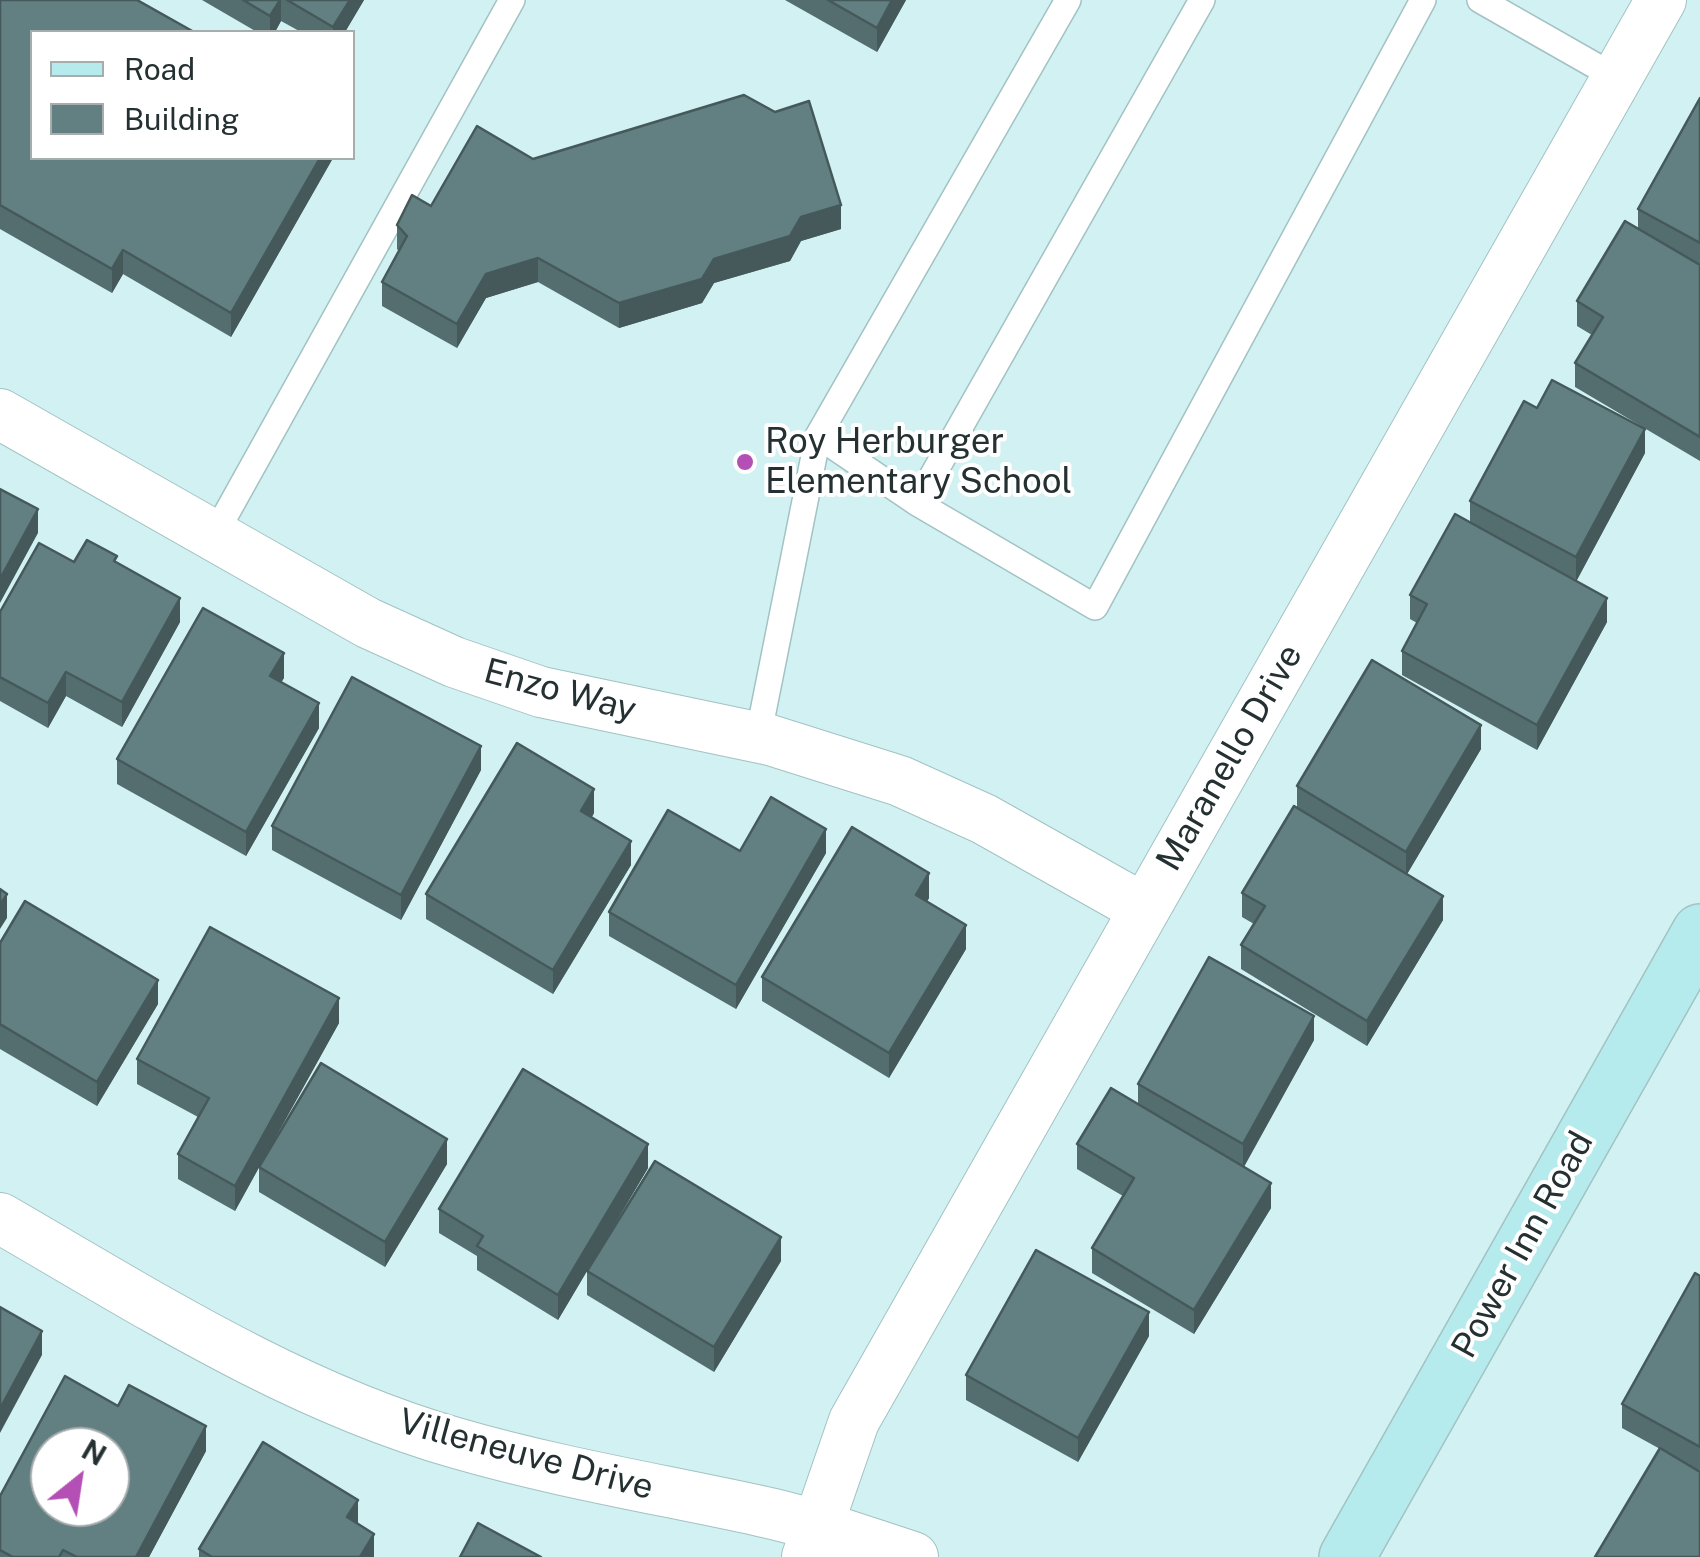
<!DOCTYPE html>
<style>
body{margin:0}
#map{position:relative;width:1700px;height:1557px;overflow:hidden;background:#d1f1f3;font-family:"Public Sans",sans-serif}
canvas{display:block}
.legend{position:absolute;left:30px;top:30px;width:325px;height:130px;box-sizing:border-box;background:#fff;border:2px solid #a7acad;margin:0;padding:12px 18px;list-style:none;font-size:30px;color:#243031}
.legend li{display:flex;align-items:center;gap:20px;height:50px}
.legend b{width:50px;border:2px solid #a7acad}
.north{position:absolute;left:30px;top:1427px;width:100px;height:100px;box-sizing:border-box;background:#fff;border:2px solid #a7acad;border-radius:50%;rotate:30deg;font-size:28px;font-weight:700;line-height:40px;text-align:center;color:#243031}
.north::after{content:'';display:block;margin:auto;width:35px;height:45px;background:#b450b5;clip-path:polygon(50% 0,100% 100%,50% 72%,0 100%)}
</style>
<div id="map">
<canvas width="1700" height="1557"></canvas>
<ul class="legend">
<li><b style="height:12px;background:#b6ebed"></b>Road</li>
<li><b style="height:28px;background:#627f81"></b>Building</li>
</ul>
<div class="north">N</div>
</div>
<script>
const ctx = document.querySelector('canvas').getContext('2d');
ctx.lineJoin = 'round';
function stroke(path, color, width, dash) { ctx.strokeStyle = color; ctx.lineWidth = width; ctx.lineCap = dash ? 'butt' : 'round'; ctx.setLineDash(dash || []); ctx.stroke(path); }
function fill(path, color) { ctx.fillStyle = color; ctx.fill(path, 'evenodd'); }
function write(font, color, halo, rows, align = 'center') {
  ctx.font = font + ' "Public Sans",sans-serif'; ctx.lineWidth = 8; ctx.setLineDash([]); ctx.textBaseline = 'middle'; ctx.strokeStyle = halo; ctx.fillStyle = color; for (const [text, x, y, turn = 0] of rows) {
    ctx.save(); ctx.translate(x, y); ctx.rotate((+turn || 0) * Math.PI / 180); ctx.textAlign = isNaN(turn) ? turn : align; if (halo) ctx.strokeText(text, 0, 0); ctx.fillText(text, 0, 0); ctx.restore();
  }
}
const lane = new Path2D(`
 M1480 0 1617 78
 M818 436 917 503 1202 0
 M917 503 1095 607 1423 0
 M215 534 512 0
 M758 737 818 436 1068 0`);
const street = new Path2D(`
 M0 414 368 623 454 662 541 692 770 740 900 781 984 819 1144 909
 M0 1218C147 1303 292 1396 456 1443 556 1472 659 1489 760 1511 812 1522 863 1541 913 1557
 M807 1557 854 1421 1661 0`);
const secondary = new Path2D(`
 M1347 1557 1700 932`);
const wall = new Path2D(`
 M0 0 32 158H333L231 337 123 274 112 293 0 229Z
 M202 0H364L345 32H301L281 21 275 32H257Z
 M785 0H906L877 52Z
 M1700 98V461L1575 387V363L1592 335 1577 326V301L1638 229V209Z
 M533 159 841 229 801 241 790 261 714 283 702 303 619 328 538 282 486 298 457 348 382 306V282L399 251 397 249V225L431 206Z
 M1645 453 1576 581 1607 622 1537 750 1402 675V651L1417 623 1410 619V595L1470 523V501Z
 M74 562 117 563 180 622 122 727 66 696 48 728 0 701V612Z
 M284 678 281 682 319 728 246 856 117 784V759Z
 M1481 749 1407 874 1443 920 1367 1046 1241 969V945L1254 924 1242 917V893L1297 808V786Z
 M481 770 401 920 272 850V826Z
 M594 813 592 817 631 865 553 994 426 919V894Z
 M740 851 826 853 736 1009 609 936V912Z
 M929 898 927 902 966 949 889 1078 762 1001V977Z
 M0 943 158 1004 97 1106 0 1049Z
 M339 1023 259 1166 447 1164 385 1267 259 1192V1167L235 1211 178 1179V1154L198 1117 137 1084V1059Z
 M1314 1040 1244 1167 1271 1208 1194 1334 1092 1273V1248L1123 1196 1077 1169V1144L1138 1104V1084Z
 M648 1168 558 1320 477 1270V1256L439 1233V1209Z
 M781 1261 714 1372 587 1295V1271Z
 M1700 1276V1471L1622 1428V1404Z
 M1149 1336 1078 1462 966 1400V1375Z
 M118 1406 206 1451 149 1557H0V1496Z
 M358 1524 374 1557H199V1549Z`);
const shadedWall = new Path2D(`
 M280 0H281V21L275 32H270V16Z
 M350 0H364L345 32H333V27Z
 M892 0H906L877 52V28Z
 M320 158H333L231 337V313Z
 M841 205V229L801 241 790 261 714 283 702 303 619 328V303L801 217Z
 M123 250V274L112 293V269Z
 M538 258V282L486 298 457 348V324L486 274Z
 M1645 429V453L1576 582V557Z
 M38 509V533L0 603V579Z
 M180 598V622L122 727V702Z
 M1607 598V622L1537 750V725Z
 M284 653V678L270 701V676Z
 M66 672V696L48 728V703Z
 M319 703V728L246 856V832Z
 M1481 725V749L1406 876V852Z
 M481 746V770L401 920V895Z
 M594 789V813L581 835V811Z
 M826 829V853L736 1009V985Z
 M631 841V865L553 994V970Z
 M929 873V898L916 920V895Z
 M7 894V918L0 929V905Z
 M1443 896V920L1367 1046V1021Z
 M966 925V949L889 1078V1053Z
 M158 980V1004L97 1106V1082Z
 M339 998V1023L235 1211V1186Z
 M1314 1016V1040L1243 1168V1144Z
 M447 1139V1164L385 1267V1242Z
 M648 1144V1168L558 1320V1295Z
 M1271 1183V1208L1194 1334V1310Z
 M781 1237V1261L714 1372V1347Z
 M1149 1312V1336L1078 1462V1438Z
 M42 1331V1355L0 1433V1409Z
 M206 1426V1451L149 1557H136Z
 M358 1500V1524L347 1517Z
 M374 1534V1557H360Z`);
const building = new Path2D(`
 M0 0H137L194 32H32V158H320L231 313 123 250 112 269 0 205Z
 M243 0H280L270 16Z
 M287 0H350L333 27Z
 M828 0H892L877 28Z
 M744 95 775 112 809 101 841 205 801 217 790 236 714 259 702 279 619 303 538 258 486 274 457 324 382 282 407 236 397 225 412 195 431 206 477 126 533 159Z
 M1700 98V243L1638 209Z
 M1625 221 1700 265V437L1575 363 1603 317 1577 301Z
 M1552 380 1645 429 1576 557 1470 501 1524 401 1537 408Z
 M0 489 38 509 0 579Z
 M1455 514 1607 598 1537 725 1402 651 1427 604 1410 595Z
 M87 540 117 556 114 561 180 598 122 702 66 672 48 703 0 677V612L39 543 74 562Z
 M203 608 284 653 270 676 319 703 246 832 117 759Z
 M1372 660 1481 725 1406 852 1297 786Z
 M352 677 481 746 401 895 272 826Z
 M517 743 594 789 581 811 631 841 553 970 426 894Z
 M771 797 826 829 736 985 609 912 668 810 740 851Z
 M1294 806 1443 896 1367 1021 1241 945 1265 906 1242 893Z
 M852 827 929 873 916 895 966 925 889 1053 762 977Z
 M0 889 7 894 0 905Z
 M25 901 158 980 97 1082 0 1024V943Z
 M210 927 339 998 235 1186 178 1154 209 1098 137 1059Z
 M1209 957 1314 1016 1243 1144 1138 1084Z
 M321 1063 447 1139 385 1242 259 1167Z
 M523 1069 648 1144 558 1295 477 1246 483 1236 439 1209Z
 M1111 1088 1271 1183 1194 1310 1092 1248 1134 1178 1077 1144Z
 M655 1161 781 1237 714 1347 587 1271Z
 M1036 1250 1149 1312 1078 1438 966 1375Z
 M1695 1273 1700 1276V1447L1622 1404Z
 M0 1307 42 1331 0 1409Z
 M65 1376 118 1406 129 1385 206 1426 136 1557H77L63 1550 59 1557H13L0 1550V1496ZM50 1447H110V1507H50Z
 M263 1442 358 1500 347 1517 374 1534 360 1557H212L199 1549Z
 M1660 1448 1700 1472V1557H1595Z
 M478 1523 541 1557H460Z`);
const markers = [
 [745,462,10,"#b450b5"]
];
const poiNames = [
 ["Roy Herburger",765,442],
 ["Elementary School",765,482]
];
const streetNames = [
 ["Enzo Way",560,691,15],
 ["Maranello Drive",1230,758,-60],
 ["Power Inn Road",1523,1245,-61],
 ["Villeneuve Drive",526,1455,15]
];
stroke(lane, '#a2c2c3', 28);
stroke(street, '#a2c2c3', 52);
stroke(secondary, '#a2c2c3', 58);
stroke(lane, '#fff', 25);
stroke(street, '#fff', 50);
stroke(secondary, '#b6ebed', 55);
fill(wall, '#546d6f');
fill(shadedWall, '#45595a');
fill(building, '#627f81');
stroke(building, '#45595a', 2.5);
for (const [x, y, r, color] of markers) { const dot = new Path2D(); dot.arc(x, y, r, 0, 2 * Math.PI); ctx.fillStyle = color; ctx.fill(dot); stroke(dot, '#fff', 4); }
write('35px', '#243031', '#fff', poiNames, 'left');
write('35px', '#243031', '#fff', streetNames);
</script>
